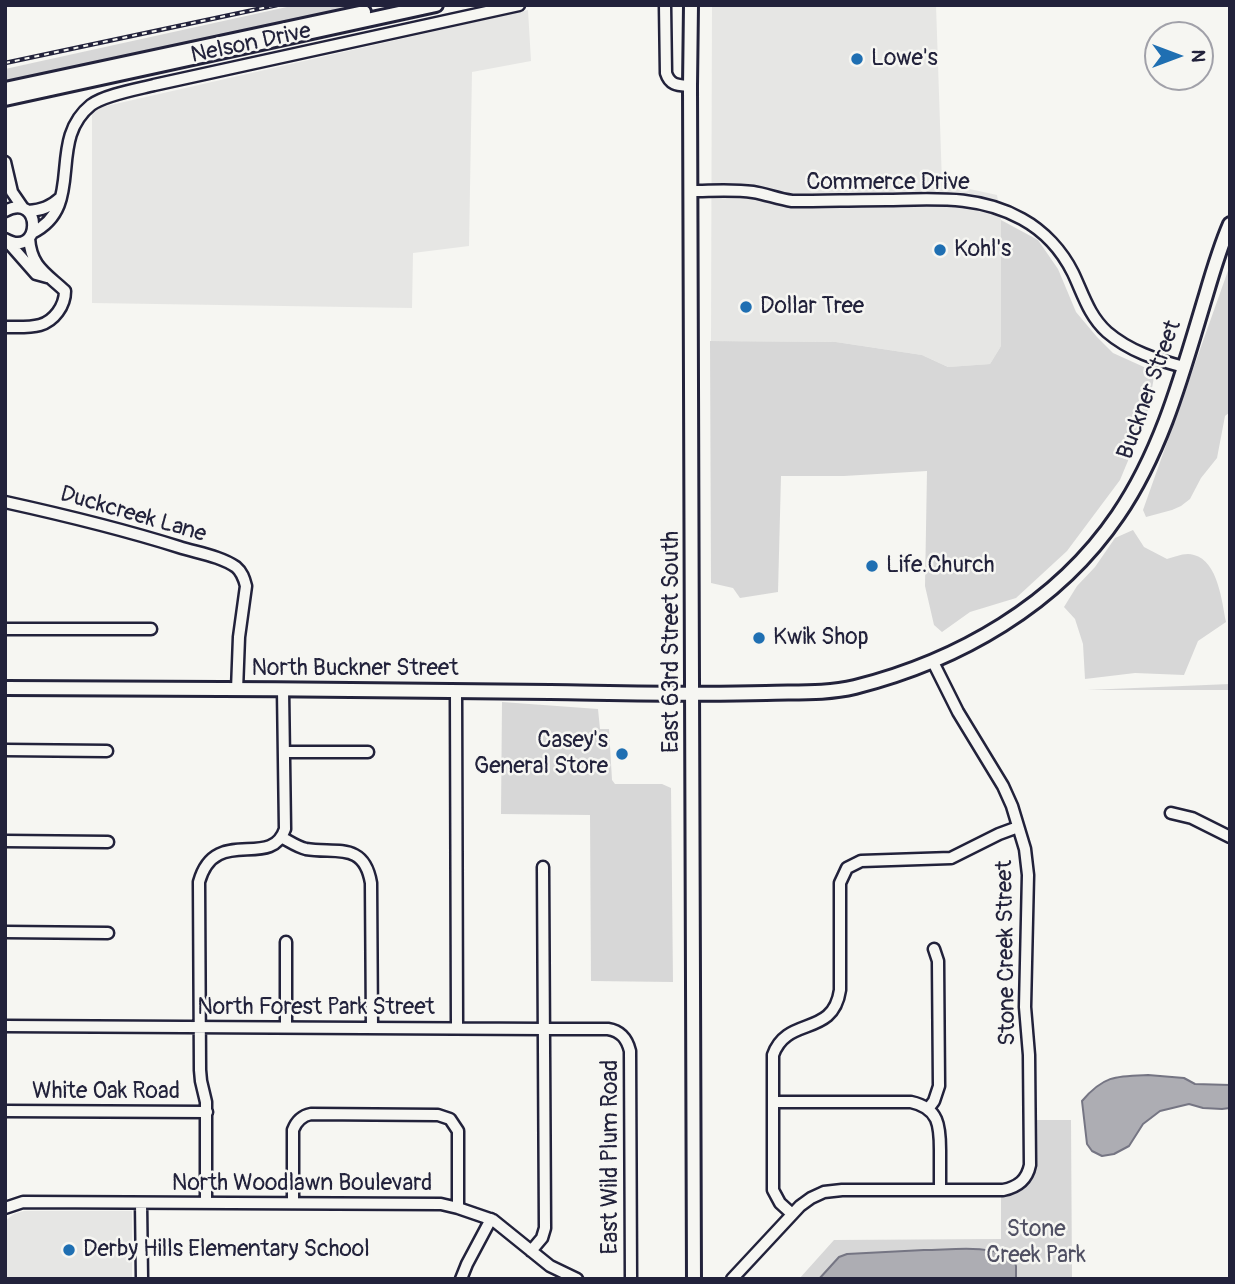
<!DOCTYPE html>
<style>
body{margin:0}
#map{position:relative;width:1235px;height:1284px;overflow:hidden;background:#f6f6f2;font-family:Pangolin,sans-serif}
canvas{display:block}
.frame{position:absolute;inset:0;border:7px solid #22223b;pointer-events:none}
.north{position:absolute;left:1144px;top:21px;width:70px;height:70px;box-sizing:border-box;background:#f6f6f2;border:2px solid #a1a1a9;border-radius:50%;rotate:90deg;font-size:19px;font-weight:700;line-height:28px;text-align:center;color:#22223b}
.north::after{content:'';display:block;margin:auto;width:24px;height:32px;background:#1f6fb2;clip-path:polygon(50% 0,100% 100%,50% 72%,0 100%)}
</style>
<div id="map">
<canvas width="1235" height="1284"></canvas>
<div class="frame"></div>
<div class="north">N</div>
</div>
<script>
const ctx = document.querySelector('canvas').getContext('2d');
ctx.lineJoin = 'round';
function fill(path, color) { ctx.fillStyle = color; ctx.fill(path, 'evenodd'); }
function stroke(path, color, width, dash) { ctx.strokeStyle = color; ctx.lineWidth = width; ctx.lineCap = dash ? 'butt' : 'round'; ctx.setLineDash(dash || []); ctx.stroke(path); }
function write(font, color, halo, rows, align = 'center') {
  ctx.font = font + ' Pangolin,sans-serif'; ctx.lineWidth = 5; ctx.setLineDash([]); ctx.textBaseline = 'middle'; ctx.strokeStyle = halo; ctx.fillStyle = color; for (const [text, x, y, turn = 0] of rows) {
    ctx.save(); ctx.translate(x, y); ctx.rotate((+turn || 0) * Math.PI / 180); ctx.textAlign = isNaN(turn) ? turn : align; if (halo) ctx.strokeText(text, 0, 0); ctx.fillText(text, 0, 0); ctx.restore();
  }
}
const built = new Path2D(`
 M712 5H936L942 183 997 195 1001 220V346L990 364 948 367 922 355 836 342 711 341Z
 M528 10 531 61 472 72 469 246 413 253 412 308 92 303V111L102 107Z
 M24 1211H132V1279H5V1221L14 1214Z`);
const green = new Path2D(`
 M296 5H358L5 82V69Z
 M1001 220 1038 240 1058 269 1076 312 1097 337 1113 353 1155 372 1147 415 1120 480 1067 551 1016 598 970 612 942 632 934 625 925 586 927 471 844 476H781L778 592 740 598 733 588 711 583 710 341 836 342 922 355 948 367 990 364 1001 346Z
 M1230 265V412L1225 416 1217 458 1201 478 1190 499 1181 506 1172 510 1146 517 1143 510Z
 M1133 530 1144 547 1167 559C1175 557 1185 552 1194 555 1218 561 1222 602 1226 622L1198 641 1184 675 1135 673 1085 679 1083 644 1075 619 1064 607 1077 586 1095 567 1115 538Z
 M1230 684V690H1087Z
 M502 702 598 709 600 729H609L612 780 615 784H662L671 788 673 982 591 981 590 815 501 814Z
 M1035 1120H1071L1072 1279H799L834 1240 1001 1239V1196C1043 1190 1034 1152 1035 1120Z`);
const water = new Path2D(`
 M1148 1075 1184 1078 1195 1084 1230 1085V1108L1222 1109 1203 1108 1189 1104 1160 1111 1143 1124 1129 1146 1114 1154 1102 1156 1092 1151 1087 1144 1082 1101C1104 1075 1117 1076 1148 1075Z
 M924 1250C951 1250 988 1244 1013 1258L1016 1266V1279H819L839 1257 847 1254Z`);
const minor = new Path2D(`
 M665 5 666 73C670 86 679 85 690 86
 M5 162 12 192 23 208
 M690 191C711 191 733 189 753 192 766 194 778 199 792 201 824 201 856 200 887 200 935 199 979 195 1022 219 1044 231 1062 251 1073 273 1083 294 1089 316 1107 332 1129 351 1157 360 1184 367
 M5 211C43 191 42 260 5 239
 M28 211C42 210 50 207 60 198
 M32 233C87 206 45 142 91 105 104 95 138 89 154 85L519 5
 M7 241 36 274 47 277
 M5 327C16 327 29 328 40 325 54 321 65 306 65 291 46 273 31 267 29 238
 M5 502C64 515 122 529 179 547 198 553 220 556 236 567 242 572 244 578 246 586L239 637 237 690
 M5 629H151
 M456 691 457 1028
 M5 750 107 751
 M284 752H368
 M1171 813 1192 818 1230 837
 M281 837C289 841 297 847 306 849 335 854 364 841 371 883L372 1028
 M5 841 108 842
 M5 932 108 933
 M5 1026 544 1029H608C621 1031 627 1039 630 1051L631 1279
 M286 1027V942
 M773 1102H911C939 1108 940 1126 940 1150 940 1163 940 1177 940 1190
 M928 1109 934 1101 939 1086 938 961 934 949
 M5 1111 207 1112
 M141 1203 142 1279
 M206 1203V1102L201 1081 200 1070 199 882C215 824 271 871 285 829L283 690
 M293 1203V1130C296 1122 301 1116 311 1114L438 1115 450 1119 458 1131V1208
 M5 1208 23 1202 441 1204 458 1208 493 1220 550 1266 577 1279
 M792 1214 780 1203 773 1190V1055C787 1015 833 1038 840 990V883L847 868 861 861 951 858 999 834 1018 827
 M531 1251 542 1238 545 1228 543 867
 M461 1279 467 1264 491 1219
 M732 1279 800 1206 811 1198 824 1192 842 1190H1003C1018 1187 1027 1180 1030 1165L1029 1055 1025 1007 1028 875 1025 849 1012 806 1003 786 958 712 933 662`);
const major = new Path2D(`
 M691 5 690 86 694 1279
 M5 89 364 12
 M5 99 436 5
 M5 688C187 689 368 689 550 692 622 693 694 695 766 693 795 692 826 694 855 687 958 661 1057 605 1118 515 1163 449 1183 371 1206 295 1213 271 1220 247 1230 224`);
const rail = new Path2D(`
 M5 63 277 5`);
const markers = [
 [857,59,7,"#1f6fb2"],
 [940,250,7,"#1f6fb2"],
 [746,307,7,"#1f6fb2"],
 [872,566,7,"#1f6fb2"],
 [759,638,7,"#1f6fb2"],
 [622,754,7,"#1f6fb2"],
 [69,1250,7,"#1f6fb2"]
];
const streetNames = [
 ["Nelson Drive",251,44,-12],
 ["Commerce Drive",888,183],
 ["Buckner Street",1150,390,-70],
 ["Duckcreek Lane",133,515,16],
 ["East 63rd Street South",672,642,-90],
 ["North Buckner Street",355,669],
 ["Stone Creek Street",1007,953,-91],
 ["North Forest Park Street",316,1008],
 ["White Oak Road",106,1092],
 ["East Wild Plum Road",611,1157,-90],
 ["North Woodlawn Boulevard",302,1184]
];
const poiNames = [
 ["Lowe's",871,59],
 ["Kohl's",954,250],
 ["Dollar Tree",760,307],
 ["Life.Church",886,566],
 ["Kwik Shop",773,638],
 ["Casey's",608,741,"right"],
 ["General Store",608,767,"right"],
 ["Derby Hills Elementary School",83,1250]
];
const parkNames = [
 ["Stone",1036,1230],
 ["Creek Park",1036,1256]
];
fill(built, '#e6e6e4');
fill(green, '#d7d7d7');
fill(water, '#adadb3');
stroke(water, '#757583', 2);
stroke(minor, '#22223b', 15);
stroke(major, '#22223b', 18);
stroke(minor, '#f6f6f2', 10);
stroke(major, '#f6f6f2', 12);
stroke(rail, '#22223b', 4.5);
stroke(rail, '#f6f6f2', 2, [5]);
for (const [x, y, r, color] of markers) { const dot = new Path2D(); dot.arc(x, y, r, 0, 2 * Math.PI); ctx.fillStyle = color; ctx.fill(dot); stroke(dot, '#f6f6f2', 2.5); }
write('23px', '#22223b', '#f6f6f2', streetNames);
write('23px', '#22223b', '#f6f6f2', poiNames, 'left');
write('23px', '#4f4f62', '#f6f6f2', parkNames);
</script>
